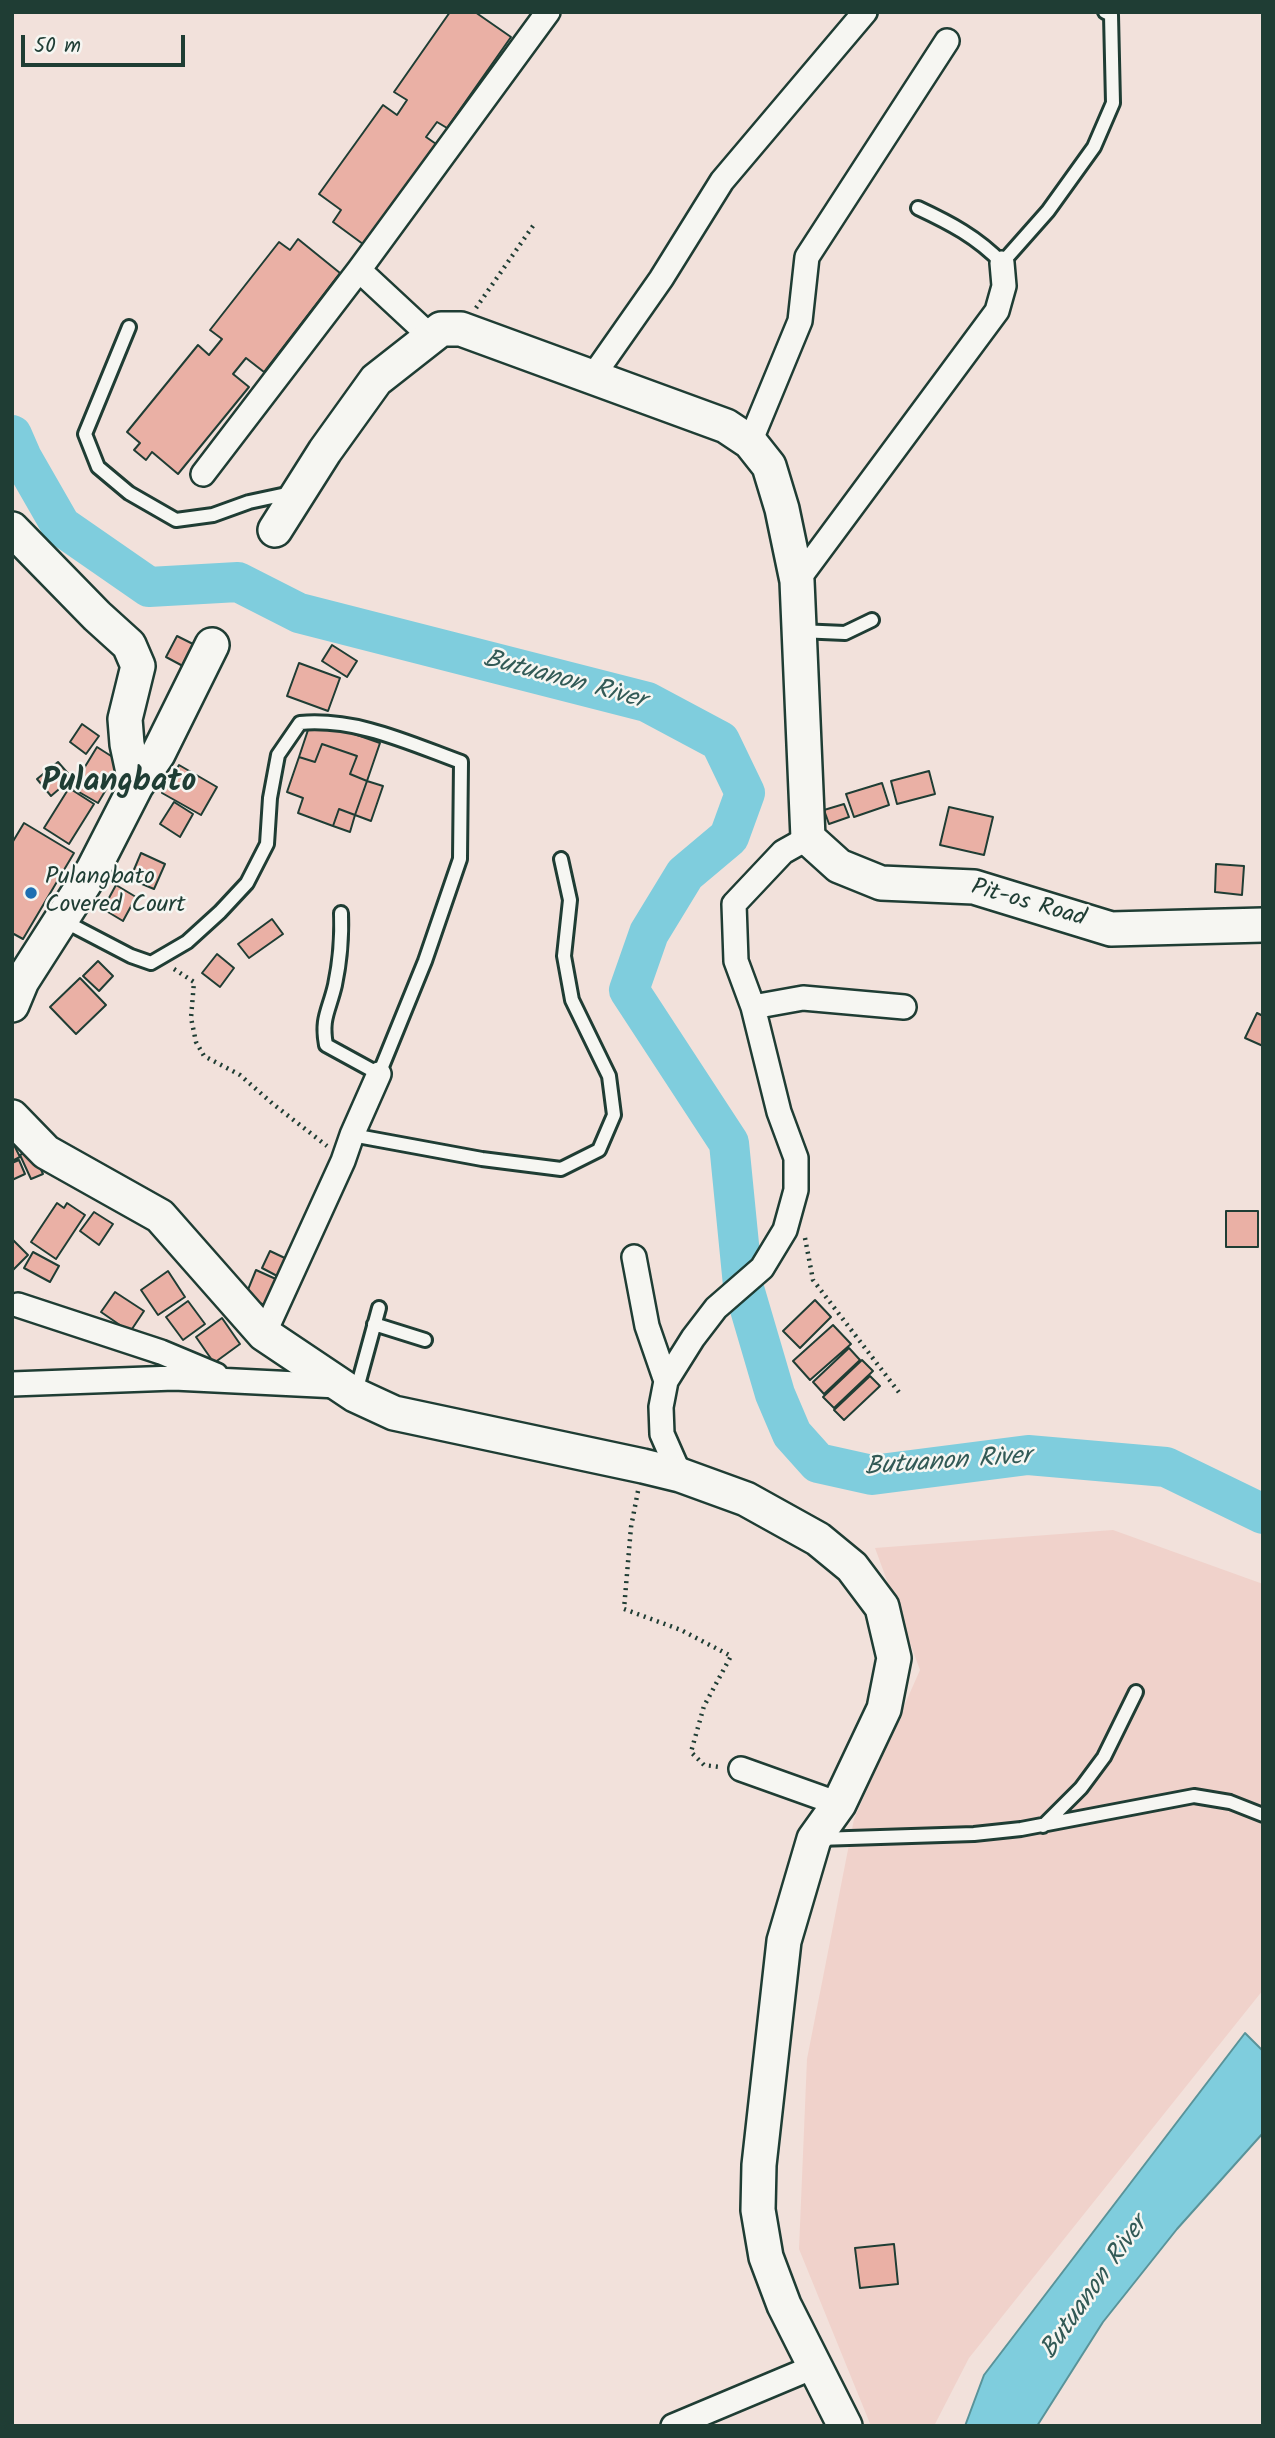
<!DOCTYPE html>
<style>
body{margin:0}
#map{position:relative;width:1275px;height:2438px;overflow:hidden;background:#f2e1db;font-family:Kalam,sans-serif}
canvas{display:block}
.frame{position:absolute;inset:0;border:14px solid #1f3d34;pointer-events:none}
.scale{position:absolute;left:21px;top:35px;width:164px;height:32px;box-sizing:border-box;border:4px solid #1f3d34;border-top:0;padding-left:9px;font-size:21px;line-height:24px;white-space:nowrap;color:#1f3d34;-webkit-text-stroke:5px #f6f6f2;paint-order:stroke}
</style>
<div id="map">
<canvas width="1275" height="2438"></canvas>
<div class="frame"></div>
<div class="scale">50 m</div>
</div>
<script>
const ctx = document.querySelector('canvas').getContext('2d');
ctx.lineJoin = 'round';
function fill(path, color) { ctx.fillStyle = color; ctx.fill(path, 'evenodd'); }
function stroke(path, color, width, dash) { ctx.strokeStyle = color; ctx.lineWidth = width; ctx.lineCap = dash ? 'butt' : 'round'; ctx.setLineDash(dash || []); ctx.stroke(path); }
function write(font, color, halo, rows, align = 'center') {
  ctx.font = font + ' Kalam,sans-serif'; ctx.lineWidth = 5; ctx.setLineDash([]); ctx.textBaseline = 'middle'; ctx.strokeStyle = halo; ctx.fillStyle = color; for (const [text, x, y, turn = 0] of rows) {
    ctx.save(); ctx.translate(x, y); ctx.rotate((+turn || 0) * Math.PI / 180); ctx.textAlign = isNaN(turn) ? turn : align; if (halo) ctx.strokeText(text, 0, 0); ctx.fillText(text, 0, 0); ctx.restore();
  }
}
const built = new Path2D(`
 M1113 1530 1263 1584V1990L969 2358 934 2426H871L799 2249 807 2059 854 1819 920 1670 875 1548Z`);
const water = new Path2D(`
 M1245 2033 1263 2051V2133L1177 2229 1103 2322 1037 2426H965L984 2375Z`);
const river = new Path2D(`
 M12 435 22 458 61 526 149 587 238 582 299 613 647 702 720 741 745 793 729 837 685 874 649 933 629 990 729 1143 743 1285 775 1394 792 1434 818 1463 872 1475 1028 1455 1166 1467 1263 1514`);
const building = new Path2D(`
 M450 12H475L511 37 447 128 437 122 426 137 439 146 367 247 333 222 341 210 319 194 383 105 397 115 407 100 394 92Z
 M298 239 340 273 264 372 246 358 233 374 249 387 178 474 152 452 146 460 134 450 140 443 127 432 198 345 209 355 222 339 210 330 279 242 290 250Z
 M177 636 205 650 194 672 166 657Z
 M332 645 357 661 347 677 322 661Z
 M299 663 340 678 328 711 287 696Z
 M82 724 99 736 86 754 70 742Z
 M310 724 340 729 380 743 367 781 350 774 357 756 322 744 315 762 299 757Z
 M322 744 357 756 350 774 367 781 355 815 339 809 333 826 298 813 303 798 287 792 299 757 315 762Z
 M97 747 122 763 98 803 72 788Z
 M58 762 72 778 51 796 37 779Z
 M179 765 217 787 201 815 162 793Z
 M929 771 935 794 897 804 891 781Z
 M367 781 383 786 371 821 355 815Z
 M882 783 889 805 854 817 846 794Z
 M69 788 94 804 69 844 44 828Z
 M174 802 193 814 180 837 160 824Z
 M844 804 849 817 829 824 824 810Z
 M949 807 993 817 984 855 940 845Z
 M339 809 355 815 350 832 333 826Z
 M24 823 74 853 23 939 12 933V843Z
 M141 853 165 864 154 889 130 879Z
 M1216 864 1244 866 1242 895 1215 892Z
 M116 885 136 897 123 921 103 909Z
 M272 919 283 934 249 958 238 944Z
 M217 954 234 968 220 987 202 973Z
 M98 961 113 976 99 991 83 976Z
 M80 978 106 1005 76 1034 50 1007Z
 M1257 1013 1263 1016V1046L1245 1038Z
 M12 1141 20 1157 12 1161Z
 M32 1149 43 1174 31 1179 20 1155Z
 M19 1160 25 1174 12 1180V1163Z
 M57 1203 64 1208 67 1203 85 1215 56 1259 31 1242Z
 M1226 1211H1258V1247H1226Z
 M94 1212 113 1224 99 1245 80 1231Z
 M12 1239 28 1255 12 1271Z
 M270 1251 289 1260 281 1278 262 1268Z
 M33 1252 59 1266 50 1282 24 1268Z
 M256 1270 278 1280 267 1306 245 1297Z
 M168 1271 185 1297 158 1315 141 1290Z
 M115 1292 144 1311 130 1332 101 1312Z
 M815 1300 831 1317 800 1348 783 1331Z
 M188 1301 205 1324 183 1340 166 1317Z
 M222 1318 240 1344 214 1363 196 1337Z
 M833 1325 851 1344 810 1380 793 1361Z
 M849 1348 860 1360 824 1394 813 1382Z
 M862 1360 873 1371 834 1408 823 1397Z
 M870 1376 880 1386 844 1420 834 1410Z
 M894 2244 898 2284 860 2288 855 2248Z`);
const path = new Path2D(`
 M476 308 535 223
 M174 969 194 982 191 1018 196 1042 204 1056 240 1075 273 1104 327 1146
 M805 1238 813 1280 901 1395
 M638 1491 631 1527 624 1609 681 1630 731 1656 704 1706 691 1752 704 1765 720 1767`);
const lane = new Path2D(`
 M918 208C950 223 977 237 1002 263L1048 211 1094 147 1113 103 1111 15 1105 12
 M129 327 85 434 98 467 129 493 176 520 213 515 249 502 291 493
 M799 631 845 633 872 620
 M62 920 131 956 151 963 187 942 220 912 247 883 267 844 270 798 278 755 300 723C357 718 409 743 461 762L460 859 425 961 379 1074 326 1045C321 1018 329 1011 335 985 340 961 342 938 341 913
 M352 1135 482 1159 561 1169 599 1150 614 1115 609 1076 572 1000 564 956 570 900 561 859
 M374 1324 425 1340
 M356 1392 379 1308
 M1043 1826 1081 1788 1104 1757 1136 1692
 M818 1839 974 1834 1021 1829 1194 1796 1230 1802 1263 1815`);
const street = new Path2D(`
 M359 270 430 336
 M593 376 661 279 722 181 865 12
 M750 442 800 321 807 257 947 41
 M203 474 359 270 548 12
 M797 581 997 311 1004 286 1002 263
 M753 1007 803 998 904 1007
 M634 1257 647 1326 666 1381
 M18 1305 161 1352 216 1375
 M264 1334 343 1161 352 1135 379 1074
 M12 1384 174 1378 338 1386
 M680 1475 662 1434 661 1407 666 1381 693 1338 716 1308 762 1268 785 1230 796 1190V1158L779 1112 753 1007 736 961 734 904 783 852 808 838
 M741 1769 839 1804
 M673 2426 816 2366`);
const secondary = new Path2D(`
 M12 529 97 616 129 645 138 666 125 719 127 744 136 786
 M275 530 325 451 376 380 441 329H461L726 426 750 442 769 466 782 509 797 581 808 838 839 866 881 883 974 887 1111 929 1263 925
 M12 1005 22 981 93 870 136 786 158 754 212 645
 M12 1117 46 1152 160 1216 264 1334 355 1395 394 1413 643 1466 680 1475 746 1499 818 1539 852 1567 882 1607 894 1658 884 1709 839 1804 814 1839 784 1941 759 2165 758 2210 766 2257 784 2305 845 2426`);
const markers = [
 [31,893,7,"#1f6fb2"]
];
const poiNames = [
 ["Pulangbato",45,879],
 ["Covered Court",45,907]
];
const streetNames = [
 ["Pit-os Road",1028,905,16]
];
const waterNames = [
 ["Butuanon River",564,682,15],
 ["Butuanon River",948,1464,-4],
 ["Butuanon River",1096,2289,-55]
];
const districtNames = [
 ["Pulangbato",119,785]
];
fill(built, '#f0d2cb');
fill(water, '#7fcddd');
stroke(water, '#599399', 2);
stroke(river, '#7fcddd', 40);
fill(building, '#eab0a5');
stroke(building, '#1f3d34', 2);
stroke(lane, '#1f3d34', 18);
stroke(street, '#1f3d34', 28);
stroke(secondary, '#1f3d34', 38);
stroke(path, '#1f3d34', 4.5, [2, 5]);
stroke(lane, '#f6f6f2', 12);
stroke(street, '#f6f6f2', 23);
stroke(secondary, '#f6f6f2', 33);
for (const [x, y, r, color] of markers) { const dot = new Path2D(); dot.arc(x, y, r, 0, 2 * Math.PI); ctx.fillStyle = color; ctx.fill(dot); stroke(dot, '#f6f6f2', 2.5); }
write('24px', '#1f3d34', '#f6f6f2', poiNames, 'left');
write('24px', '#1f3d34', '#f6f6f2', streetNames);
write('italic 26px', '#325a56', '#f6f6f2', waterNames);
write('bold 32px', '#1f3d34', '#f6f6f2', districtNames);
</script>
